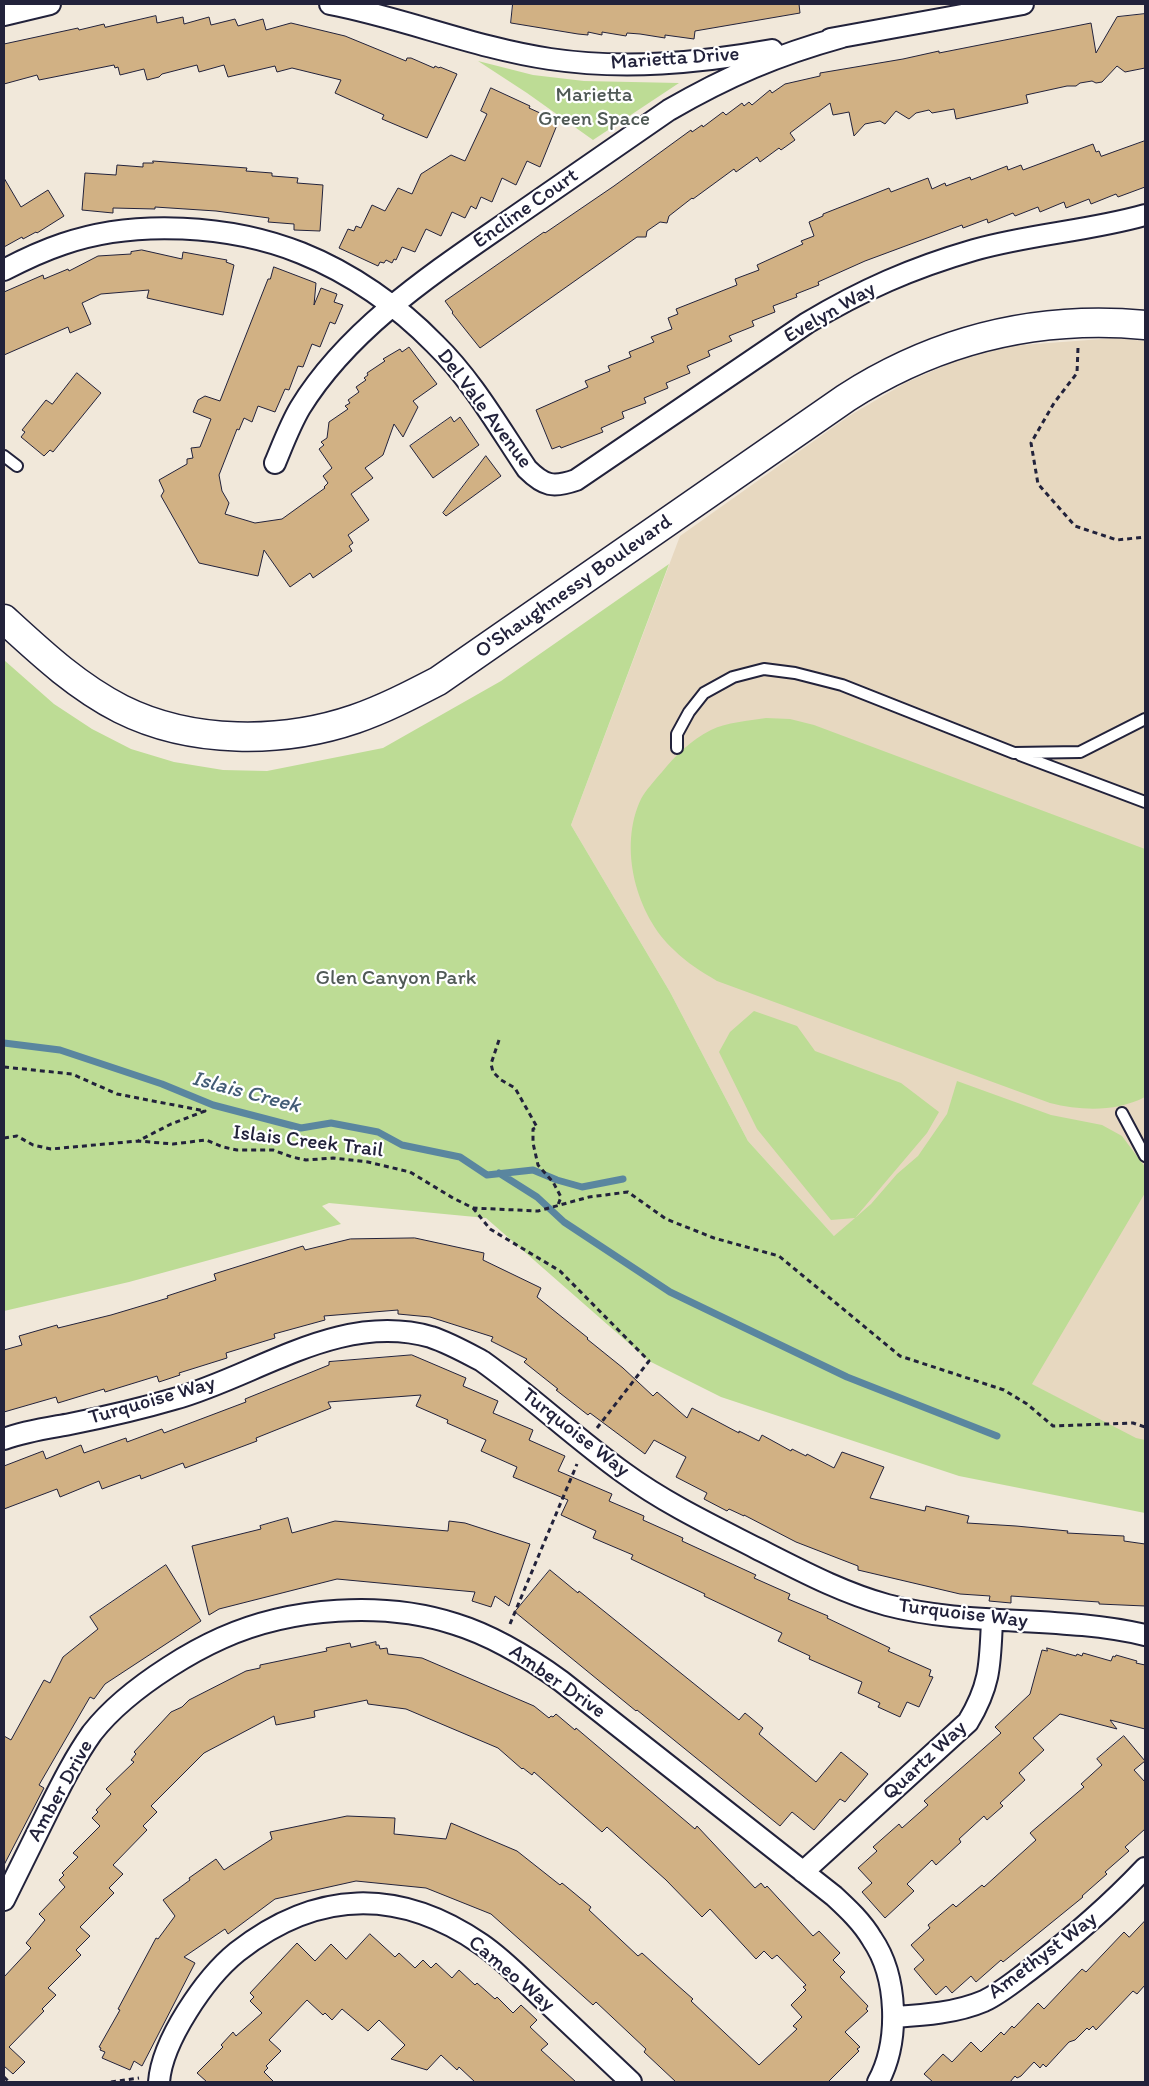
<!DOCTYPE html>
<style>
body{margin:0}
#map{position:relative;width:1149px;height:2086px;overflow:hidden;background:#f1e8da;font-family:Itim,sans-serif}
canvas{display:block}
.frame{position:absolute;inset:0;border:5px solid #22223b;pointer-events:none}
</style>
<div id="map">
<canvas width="1149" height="2086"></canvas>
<div class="frame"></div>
</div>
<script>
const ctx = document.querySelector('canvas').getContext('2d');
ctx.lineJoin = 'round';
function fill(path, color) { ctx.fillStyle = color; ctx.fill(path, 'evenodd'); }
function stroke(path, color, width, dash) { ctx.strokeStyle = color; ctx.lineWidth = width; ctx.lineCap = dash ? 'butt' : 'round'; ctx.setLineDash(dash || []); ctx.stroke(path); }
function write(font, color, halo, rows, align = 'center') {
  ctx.font = font + ' Itim,sans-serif'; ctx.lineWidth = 4.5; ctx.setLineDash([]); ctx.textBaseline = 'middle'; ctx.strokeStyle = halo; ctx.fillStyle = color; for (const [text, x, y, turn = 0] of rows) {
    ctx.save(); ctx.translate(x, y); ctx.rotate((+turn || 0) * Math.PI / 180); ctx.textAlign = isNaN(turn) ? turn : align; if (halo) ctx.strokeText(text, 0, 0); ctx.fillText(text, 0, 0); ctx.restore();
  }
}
const built = new Path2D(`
 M1115 338 1145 341V1444L910 1320 748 1141 670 992 571 825 680 536 849 416 905 383 953 362 1009 346Z`);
const green = new Path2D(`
 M478 61 533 75 584 81 679 83 593 140 527 93Z
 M669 564 571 825 670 992 748 1141 834 1236 855 1218 831 1220 757 1129 719 1052 730 1032 754 1011 797 1026 815 1051 901 1083 939 1112 927 1133 855 1218 871 1204 897 1174 918 1156 947 1114 957 1081 1051 1115 1102 1125 1122 1136 1145 1167V1193L1032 1384 1136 1438 1145 1440V1513L959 1476 721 1397 649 1361 486 1218 329 1203 322 1206 341 1224 129 1282 4 1311V660L54 704 92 729 131 749 174 762 223 770 267 771 383 748 501 681Z
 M766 718 790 719 814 725 1145 849V1097C1116 1112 1082 1111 1050 1103L717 981C702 972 687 963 674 950 636 915 618 847 641 799 646 790 655 780 662 772 675 756 691 740 711 730 727 722 748 721 766 718Z`);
const stream = new Path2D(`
 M4 1043 60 1050 162 1084 213 1105 301 1128 331 1123 378 1132 402 1145 460 1157 487 1175 533 1170 557 1180 582 1187 623 1179
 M499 1173 537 1197 564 1222 670 1292 847 1377 997 1436`);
const building = new Path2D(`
 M513 4H799L800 13 695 31 694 39 665 35V38L640 34 627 33 626 36 602 32V35L588 32V35L578 34 511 23Z
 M1145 14V68L1125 72 1117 66 1102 82 1096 83 1092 81 1080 83 1076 86H1067L1026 95 1028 103 956 119 954 109 932 113 929 110 916 113 909 119 896 111 885 124 880 121 865 124 854 136 849 112 833 115 830 103 790 133 795 140 781 150 779 148 760 162 757 157 736 172 734 169 693 199 692 198 669 216 667 223 660 222 647 231 646 237H637L480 348 452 313 453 312 445 301 544 232 545 233 614 186 691 130 692 132 702 125 703 127 723 112 726 115 742 103 744 106 749 102 752 105 770 90 772 93 785 84 820 76V73L903 59 939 51V53L1091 23 1096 53 1117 17Z
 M156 16 157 23 183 17 184 24 209 17 211 25 235 19 238 26 263 19 266 30 291 23 345 36 406 61 407 58H411L434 68 435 66 439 68 440 67 457 74 427 138 382 119 384 115 335 93 341 80 292 68 277 72 275 66 228 77 224 65 199 72 197 65 162 74 159 77 147 80 144 69 120 75 118 67 115 68 114 65 39 80 37 75 4 84V44L78 28 79 30 104 24 105 27Z
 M491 88 530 106 529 108 551 118 550 121 557 125 540 167 527 161 516 185 502 178 492 202 481 197 476 209 471 206 465 218 452 212 441 236 426 229 415 252 402 247 396 260 394 259 392 263 386 260 384 263 380 262 378 266 339 248 348 229 354 231 356 226 361 228 372 205 385 211 398 188 412 194 421 174 451 155 465 161 487 114 481 111Z
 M1145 141V187L1118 197 1116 194 1091 204 1089 199 1066 208 1064 202 1040 212 1038 207 1015 216 1013 213 988 223 987 219 963 228 962 225 865 261 818 282 819 285 796 294 797 297 773 306 775 312 752 321 754 326 729 336 732 341 708 351 710 356 687 366 690 373 666 383 668 388 644 398 646 403 622 412 624 418 601 428 603 432 561 448 560 446 552 449 536 410 588 387 585 381 610 371 608 366 631 357 629 352 654 342 651 337 672 329 668 318 678 314 676 309 737 285 735 279 759 270 757 265 803 244 801 241 814 236 809 222 823 216V214L889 188 891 192 928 178 932 189 945 183 946 186 970 177 971 180 1007 166 1008 170 1021 165 1023 170 1093 144 1096 152 1099 151 1101 156Z
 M153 161 247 168 246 171 272 173V176L298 178 297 183 323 185 320 231 294 230V224L268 222 269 218 216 211 155 207V209L113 208V213L82 210 85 173 116 175 117 165 143 167V163H153Z
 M4 178 21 207 48 190 64 216 37 233 36 232 23 239 22 237 4 247Z
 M142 250 182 259 183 252 227 260 226 262 234 265 223 315 147 298 149 290 101 294 82 303 91 324 70 333 68 327 4 355V292L43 275 44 279 68 269 69 271 98 256 131 254V252Z
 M274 267 316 283 314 305 321 288 337 294 334 302 343 305 335 324 330 322 320 347 312 344 303 367 298 366 289 390 285 389 275 412 258 406 252 422 244 418 239 430 237 429 219 475 222 491 229 503 225 514 255 523 282 519 325 488 324 487 328 483 323 476 332 468 319 449 324 445 321 442 327 438 329 422 348 409 345 406 350 403 348 400 359 392 356 387 366 380 364 378 368 375 367 373 385 361 383 359 400 349 402 352 409 347 437 384 413 401 418 407 403 437 394 424 383 455 365 468 373 478 351 494 369 520 348 535 353 543 349 546 352 551 313 578 310 573 290 587 264 550 258 576 199 563 161 496 164 491 159 480 187 464V459L193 458 191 448 200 447 211 419 193 412 198 400 205 396 220 401 268 279H270Z
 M77 373 101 393 53 452 50 450 44 456 21 437 25 432 22 430 46 400 52 404Z
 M451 417 454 422 460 417 479 445 433 478 410 446Z
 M486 456 501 476 446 516 443 513Z
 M415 1238 484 1253 483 1260 541 1288 537 1297 588 1338 587 1339 623 1368 653 1396 657 1392 687 1418 692 1408 739 1433V1431L759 1441 762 1435 791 1451 792 1449 806 1456 807 1454 834 1468 842 1452 884 1467 870 1498 925 1511 926 1506 969 1516 967 1523 1016 1526 1068 1531 1067 1533 1124 1536V1541L1145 1544V1606L1099 1604V1602L1011 1596V1603L989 1601 990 1596 960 1594 858 1570V1566L796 1542 744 1515V1516L729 1509 727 1511 704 1499 707 1493 676 1477 686 1457 654 1440 645 1454 590 1413 588 1415 556 1390 558 1389 524 1362 527 1359 491 1341 493 1337 430 1317 398 1314V1310L324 1316 325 1320 274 1334 275 1338 226 1353 227 1358 179 1373 180 1375 159 1382 157 1376 105 1392 104 1389 58 1403 56 1397 4 1412V1350L22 1345 19 1336 57 1325 58 1328 111 1315 168 1298 167 1296 216 1280 214 1274 303 1246 305 1250 350 1239Z
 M412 1355 466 1378 463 1386 498 1401 493 1413 533 1430 529 1440 565 1456 558 1471 612 1494 609 1501 644 1516 643 1520 683 1538 682 1541 756 1575 754 1578 790 1594 788 1599 828 1616 827 1618 890 1648 888 1651 931 1670 929 1676 933 1677 919 1707 907 1702 900 1717 878 1707 880 1703 858 1693 862 1682 809 1659 810 1656 778 1641 782 1633 704 1596 705 1594 631 1559 633 1555 593 1538 596 1531 561 1515 568 1500 513 1477 517 1467 481 1451 486 1440 447 1423 448 1420 416 1406 421 1395 328 1402 331 1408 256 1438 257 1441 185 1468 183 1463 141 1479 140 1475 102 1489 99 1481 60 1497 57 1489 4 1509V1466L43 1451 46 1459 81 1445 84 1453 126 1438 127 1442 162 1429 164 1433 246 1402 245 1399 329 1365V1362Z
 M288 1518 292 1533 335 1521 448 1531 449 1521 465 1523 530 1544 509 1606 495 1596 491 1607 472 1601 475 1592 337 1579 219 1609 209 1615 192 1546 261 1529 260 1526Z
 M166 1565 201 1621 105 1684 94 1699 90 1697 39 1785 44 1788 4 1865V1736L11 1740 44 1680 50 1683 63 1657 98 1629 90 1617Z
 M550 1570 578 1593 579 1591 739 1720 745 1713 763 1728 759 1734 816 1782 841 1752 868 1774 845 1802 840 1799 814 1830 792 1812 780 1826 637 1710 636 1711 515 1612Z
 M376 1642V1645H379L380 1649 387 1648 388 1654 422 1658 534 1706 549 1718 551 1716 553 1717 556 1714 575 1730 576 1728 695 1829 697 1826 755 1888 761 1883 765 1888 767 1886 813 1936 819 1931 840 1953 833 1960 845 1972 840 1977 868 2006 866 2009 868 2011 845 2032 860 2047 857 2049 859 2051 828 2082H676L644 2052 646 2049 596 2002 593 2005 491 1914 426 1888 356 1881 275 1899 228 1934 225 1929 184 1957 195 1963 142 2066 134 2061 130 2070 102 2058 105 2052 100 2050 101 2048 99 2047 120 2010 118 2009 156 1938 158 1939 175 1916 163 1900 190 1880 189 1878 216 1859 224 1870 272 1839 270 1832 347 1816 395 1818 394 1834 446 1839 451 1823 517 1851 560 1885 562 1883 591 1907 589 1910 638 1956 642 1953 676 1984 693 1999 691 2001 759 2065 797 2029 793 2026 802 2017 791 2005 806 1990 803 1987 806 1985 777 1955 772 1959 764 1951 756 1959 710 1909 702 1917 666 1880 607 1827 602 1832 534 1772 532 1775 523 1768 522 1769 498 1748 406 1709 368 1704 367 1700 314 1711 315 1717 276 1725 274 1716 204 1753 151 1806 157 1812 143 1826 147 1830 113 1865 123 1874 109 1888 114 1893 80 1927 90 1936 76 1950 81 1955 48 1988 56 1995 42 2009 44 2011 9 2047 25 2062 13 2074 4 2066V1977L31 1948 26 1943 45 1920 39 1914 65 1887 59 1880 64 1875 62 1873 78 1857 73 1853 100 1826 92 1818 98 1812 96 1810 111 1794 106 1789 134 1762 131 1760 136 1754 134 1752 171 1712 182 1707 189 1700 246 1671 260 1668V1665L327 1651 326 1648 350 1643 351 1647Z
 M1047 1648 1076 1656 1077 1654 1082 1656 1083 1653 1111 1661 1113 1656 1115 1657 1116 1655 1137 1661 1136 1663 1145 1665V1729L1110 1720 1117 1729 1060 1714 1033 1738 1044 1750 1019 1773 1025 1780 1000 1803 1003 1806 987 1820 984 1816 959 1839 961 1842 936 1865 932 1860 907 1884 914 1891 885 1918 862 1892 872 1883 858 1868 877 1851 873 1847 899 1824 902 1828 928 1805 924 1801 1001 1733 995 1727 1030 1694 1042 1650 1047 1651Z
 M1124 1736 1145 1761 1134 1770 1145 1782V1829L1125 1847 1129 1851 1105 1872 1107 1874 1082 1896 1083 1897 1003 1962 1001 1960 976 1982 971 1976 952 1993 946 1986 936 1995 914 1969 924 1960 911 1945 930 1928 928 1925 953 1904 956 1907 982 1885 984 1887 1036 1840 1030 1833 1084 1787 1081 1784 1102 1765 1097 1759Z
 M1145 1921V1985L1137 1994 1133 1991 1096 2030 1093 2026 1089 2030 1087 2028 1075 2040 1069 2042 1046 2067 1043 2064 1040 2068 1034 2062 1021 2076 1017 2078 1015 2076 1010 2082H933L924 2074 943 2054 952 2062 971 2042 981 2052 1001 2032 1004 2035 1012 2026 1014 2028 1038 2003 1044 2009 1082 1969 1086 1972 1124 1932 1129 1937Z
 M370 1934 395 1957 399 1953 415 1968 423 1960 431 1968 436 1963 452 1978 459 1970 475 1985 477 1983 495 1999 497 1997 513 2013 521 2005 537 2020 530 2027 548 2044 541 2050 576 2082H475L459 2067 457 2070 441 2055 427 2070 391 2059 405 2045 379 2020 368 2031 342 2009 332 2020 325 2013 323 2015 307 2000 269 2040 281 2051 266 2066 268 2068 264 2072 274 2082H207L197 2073 223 2047 221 2045 233 2032 236 2036 262 2013 250 2001 254 1997 250 1993 297 1943 315 1961 331 1944 346 1959Z`);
const path = new Path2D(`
 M1078 348 1077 373 1054 403 1031 443 1038 484 1075 526 1117 540 1145 537
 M499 1040 491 1064 493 1072 501 1080 515 1088 537 1127 533 1129V1143L538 1165 553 1182 561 1197 558 1205
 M4 1067 72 1074 117 1094 205 1111 171 1124 138 1141 173 1144 206 1140 223 1147 237 1150H273L292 1157 306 1160 333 1158 368 1162 410 1172 453 1198 473 1208 538 1211 589 1197 628 1192 666 1219 714 1238 779 1256 900 1356 1004 1390 1027 1404 1053 1426 1133 1423 1145 1427
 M4 1138 17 1136 33 1145 51 1149 138 1141
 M473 1208 490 1229 560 1271 649 1361 597 1428
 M510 1624 577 1464
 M4 2077 9 2082
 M111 2082 139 2078`);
const service = new Path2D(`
 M4 456 17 466
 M677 748V734L689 712 704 693 733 677 764 669 795 673 842 685 1014 753 1080 752 1145 719
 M1020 755 1145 802
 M1122 1113 1145 1156`);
const minor = new Path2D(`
 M330 4C404 18 475 48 550 59 624 70 699 63 772 50
 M4 15 50 4
 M830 39 1023 4
 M4 270C23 260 42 251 63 244 135 219 231 225 301 253 351 273 398 306 435 344 472 380 498 426 527 469 544 486 553 488 576 480L807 323C862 290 912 268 974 250 1030 234 1089 231 1145 215
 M275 463C283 444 290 425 300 408 349 328 435 272 510 220 563 183 616 147 669 110 728 76 777 55 842 37
 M4 1439C25 1431 48 1428 70 1424 105 1417 140 1409 174 1399 257 1376 340 1311 431 1337 449 1343 465 1352 482 1361 531 1396 575 1438 624 1473 665 1503 711 1525 756 1548 798 1569 840 1592 887 1605 971 1627 1061 1615 1145 1635
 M803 1872 968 1722C991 1684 990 1663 992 1620
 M4 1900C19 1870 34 1839 49 1809 62 1783 75 1757 92 1733 113 1706 141 1685 169 1667 186 1656 204 1646 222 1638 291 1607 384 1601 455 1624 494 1636 528 1657 561 1681L834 1896C848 1909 862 1922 872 1939 898 1977 900 2041 878 2082
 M894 2017C924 2015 956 2013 984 2001 1001 1993 1016 1980 1031 1969 1072 1938 1110 1905 1145 1868
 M159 2082C162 2041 205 1978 237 1952 316 1890 398 1887 481 1944 503 1959 521 1978 540 1996 571 2025 601 2054 631 2082`);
const secondary = new Path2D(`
 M4 619C40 652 76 686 121 709 191 744 282 744 355 719 384 709 411 695 438 681L846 398C938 339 1036 315 1145 325`);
const streetNames = [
 ["Marietta Drive",675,59,-4],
 ["Encline Court",526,209,-35],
 ["Evelyn Way",830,313,-30],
 ["Del Vale Avenue",484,409,53],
 ["O'Shaughnessy Boulevard",574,587,-35],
 ["Islais Creek Trail",308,1142,7],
 ["Turquoise Way",152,1401,-16],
 ["Turquoise Way",575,1433,38],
 ["Turquoise Way",963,1614,7],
 ["Amber Drive",557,1682,35],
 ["Quartz Way",925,1761,-43],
 ["Amber Drive",61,1791,-61],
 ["Amethyst Way",1043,1956,-37],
 ["Cameo Way",511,1974,40]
];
const parkNames = [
 ["Marietta",594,96],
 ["Green Space",594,120],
 ["Glen Canyon Park",396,979]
];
const waterNames = [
 ["Islais Creek",246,1093,15]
];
fill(built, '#e7d8c0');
fill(green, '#bddc95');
stroke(stream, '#5a869f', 7);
fill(building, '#d1b184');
stroke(building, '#22223b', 1);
stroke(service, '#22223b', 14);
stroke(minor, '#22223b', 24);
stroke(secondary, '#22223b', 31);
stroke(path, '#22223b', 3, [5, 4]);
stroke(service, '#fff', 10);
stroke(minor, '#fff', 20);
stroke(secondary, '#fff', 28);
write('21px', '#22223b', '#fff', streetNames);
write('21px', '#505a56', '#fff', parkNames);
write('italic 22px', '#435c75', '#fff', waterNames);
</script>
